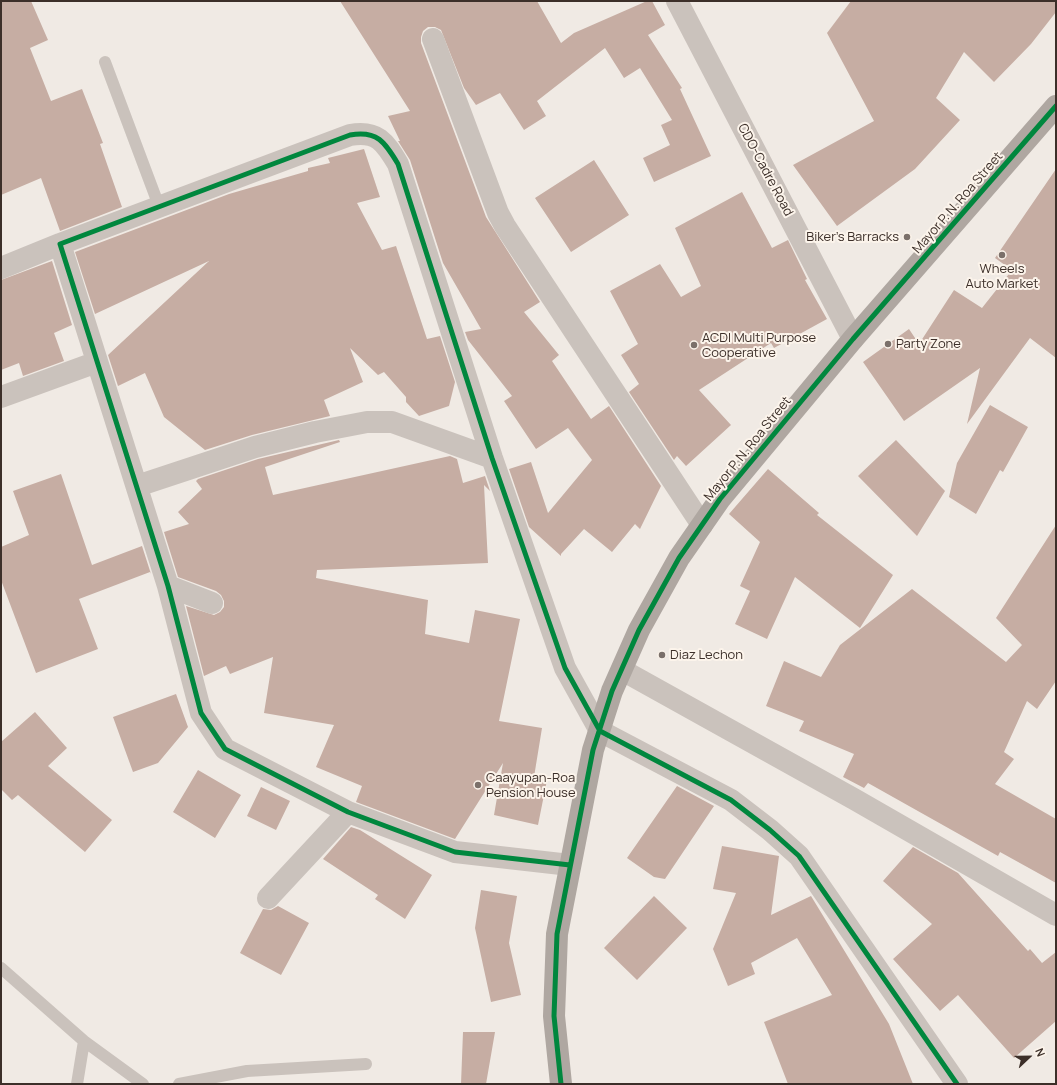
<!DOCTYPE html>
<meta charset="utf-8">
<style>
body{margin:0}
#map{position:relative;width:1057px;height:1085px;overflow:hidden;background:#f0eae4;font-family:Manrope,sans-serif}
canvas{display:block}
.frame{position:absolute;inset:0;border:2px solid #3c2f29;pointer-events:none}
.north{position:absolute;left:1009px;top:1037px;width:40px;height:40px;-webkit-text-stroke:3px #fcf4eb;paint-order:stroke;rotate:68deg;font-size:11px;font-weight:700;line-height:16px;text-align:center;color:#3c2f29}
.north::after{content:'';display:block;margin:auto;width:14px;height:18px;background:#3c2f29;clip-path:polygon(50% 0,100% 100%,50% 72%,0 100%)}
</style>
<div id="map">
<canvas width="1057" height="1085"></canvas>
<div class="frame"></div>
<div class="north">N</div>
</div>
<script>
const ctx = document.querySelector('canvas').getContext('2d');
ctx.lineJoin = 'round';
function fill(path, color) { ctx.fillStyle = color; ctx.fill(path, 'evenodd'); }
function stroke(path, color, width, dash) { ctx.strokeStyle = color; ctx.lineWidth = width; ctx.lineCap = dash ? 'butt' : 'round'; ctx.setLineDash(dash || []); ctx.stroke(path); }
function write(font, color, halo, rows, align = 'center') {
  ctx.font = font + ' Manrope,sans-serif'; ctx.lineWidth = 4; ctx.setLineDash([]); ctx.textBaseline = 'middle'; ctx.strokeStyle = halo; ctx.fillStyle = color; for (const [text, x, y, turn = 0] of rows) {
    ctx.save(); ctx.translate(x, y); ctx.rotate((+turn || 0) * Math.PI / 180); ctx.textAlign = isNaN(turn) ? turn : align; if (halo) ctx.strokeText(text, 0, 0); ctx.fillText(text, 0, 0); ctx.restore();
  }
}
const building = new Path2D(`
 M1 1H31L48 40 30 48 51 101 82 89 103 143 100 144 122 207 60 231 41 178 1 195Z
 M340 1H537L561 43 574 33 647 1H652L665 25 648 35 682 88 680 89 711 156 654 182 643 158 670 145 661 125 672 120 640 68 624 78 605 48 537 101 546 116 524 130 500 93 476 105 464 88 441 30 435 27H428L423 31 421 37V43L486 217 540 302 524 312 559 355 552 361 591 419 609 406 661 486 640 529 635 524 612 552 584 529 561 554V556L529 527 509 469 531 462 548 513 592 460 568 428 536 449 504 401 512 396 468 340 465 332 481 329 443 263 410 160 398 141H400L388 116 410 111Z
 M851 1H1056V12L1031 44 994 82 964 52 936 98 960 120 915 169 837 226 793 165 874 121 827 33Z
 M364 149 380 197 357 203 382 250 396 246 427 339 440 336 455 382 449 406 419 416 406 402V397L384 372 378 375 350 348 363 382 324 400 330 416 252 435 205 450 164 417 145 373 118 386 108 355 209 261 95 314 75 252 229 194 308 171V168L330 163 328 158Z
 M594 160 629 215 571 252 535 198Z
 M1056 169V358L1030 338 967 424 980 368 904 421 863 362 909 329 919 344 954 290 982 308 1012 270 995 258Z
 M742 192 772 248 788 240 807 279 805 280 827 319 774 348 771 343 699 390 731 425 686 466 677 456 674 460 629 392 639 384 621 355 638 344 610 291 660 264 681 297 701 286 675 228Z
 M52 261 72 325 54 333 64 361 23 376 19 363 1 370V280Z
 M990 405 1028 427 1003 472 1000 470 976 514 949 497 957 463Z
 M339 440 340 442 265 467 273 495 450 456 457 459 463 483 485 476 490 491 484 485 488 563 317 570 316 578 428 600 425 634 469 643 475 610 520 619 499 721 542 728 534 777 547 780 538 825 494 815 503 763 455 839 356 802 362 786 316 767 334 725 264 713 273 657 230 674 226 666 204 676 186 606 214 615 220 612 224 607V601L221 595 216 591 178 577 164 532 189 524 178 512 202 489 196 481 198 479 258 459Z
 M896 440 945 491 917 536 858 476Z
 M768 469 819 513 817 515 893 575 860 628 795 577 767 639 735 624 750 591 740 586 760 542 729 514Z
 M61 474 92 565 142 546 151 574 150 572 79 599 98 649 36 673 1 580V547L29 535 13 491Z
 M1056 525V681L1037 709 1027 701 1004 752 1014 759 995 784 1056 819V883L1000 852 998 856 868 783 864 788 843 777 854 754 799 731 804 721 766 706 784 661 821 677 840 645 912 589 1006 662 1022 645 996 618Z
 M176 694 188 727 158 763 133 772 113 717Z
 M35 712 67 748 48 766 112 820 85 852 18 795 12 800 1 789V742Z
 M198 770 241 795 215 838 173 812Z
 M677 786 714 806 665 879 654 877 627 858Z
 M261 787 290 801 276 830 247 816Z
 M351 827 360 830 432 875 405 919 375 899 378 895 323 859Z
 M722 846 779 856 771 915 811 896 889 1024 913 1084H788L764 1022 832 995 797 938 751 963 755 974 728 986 713 949 736 893 713 889Z
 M913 847 958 873 1028 951 1030 949 1042 963 1056 952V1021L1014 1058 958 995 940 1011 893 959 932 924 883 881Z
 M481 890 517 896 509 943 521 995 491 1002 475 928Z
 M654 896 687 928 637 980 604 948Z
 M278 906 309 923 281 975 240 953 263 909 271 910Z
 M463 1032H495L486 1084H461Z`);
const service = new Path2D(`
 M105 62 159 206
 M1 968 84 1041 143 1084
 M77 1084 84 1041
 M179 1084 247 1071 366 1064`);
const minor = new Path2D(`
 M677 1 853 339
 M433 39 498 213 505 226 702 525
 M1 268 60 244
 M1 397 97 362
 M137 486 255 447 315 432 367 422H392L492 458
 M168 586 212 603
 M622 670 854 799 1056 915
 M570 865 455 852 348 812 225 749 201 713 168 586 60 244 350 135C377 130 385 142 398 164L492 458 565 668 600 731 731 800 770 830 799 856 957 1084
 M268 898 348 812`);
const primary = new Path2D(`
 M561 1084 554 1016 557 934 593 750 612 691 639 630 679 558 720 499 853 339 1056 106`);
const cycleway = new Path2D(`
 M570 865 455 852 348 812 225 749 201 713 168 586 60 244 350 135C377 130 385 142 398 164L492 458 565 668 600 731 731 800 770 830 799 856 957 1084
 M561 1084 554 1016 557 934 593 750 612 691 639 630 679 558 720 499 853 339 1056 106`);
const markers = [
 [907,237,4,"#7b706a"],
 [1002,255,4,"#7b706a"],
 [888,344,4,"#7b706a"],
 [694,345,4,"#7b706a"],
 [662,655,4,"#7b706a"],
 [478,785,4,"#7b706a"]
];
const streetNames = [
 ["CDO-Cadre Road",765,170,62],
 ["Mayor P. N. Roa Street",958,203,-49],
 ["Mayor P. N. Roa Street",748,449,-51]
];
const poiNames = [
 ["Biker’s Barracks",899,237,"right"],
 ["Wheels",1002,269,"center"],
 ["Auto Market",1002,284,"center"],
 ["ACDI Multi Purpose",702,338],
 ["Cooperative",702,353],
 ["Party Zone",896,344],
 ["Diaz Lechon",670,655],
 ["Caayupan-Roa",486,778],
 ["Pension House",486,793]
];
fill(building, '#c6ada3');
stroke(service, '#cac2bc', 12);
stroke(minor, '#cac2bc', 22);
stroke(primary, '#afa7a1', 22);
stroke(cycleway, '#00873e', 5);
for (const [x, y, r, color] of markers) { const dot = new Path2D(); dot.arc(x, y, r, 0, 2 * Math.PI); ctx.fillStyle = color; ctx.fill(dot); stroke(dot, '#fcf4eb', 1.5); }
write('13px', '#3c2f29', '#fcf4eb', streetNames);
write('13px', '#3c2f29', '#fcf4eb', poiNames, 'left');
</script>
